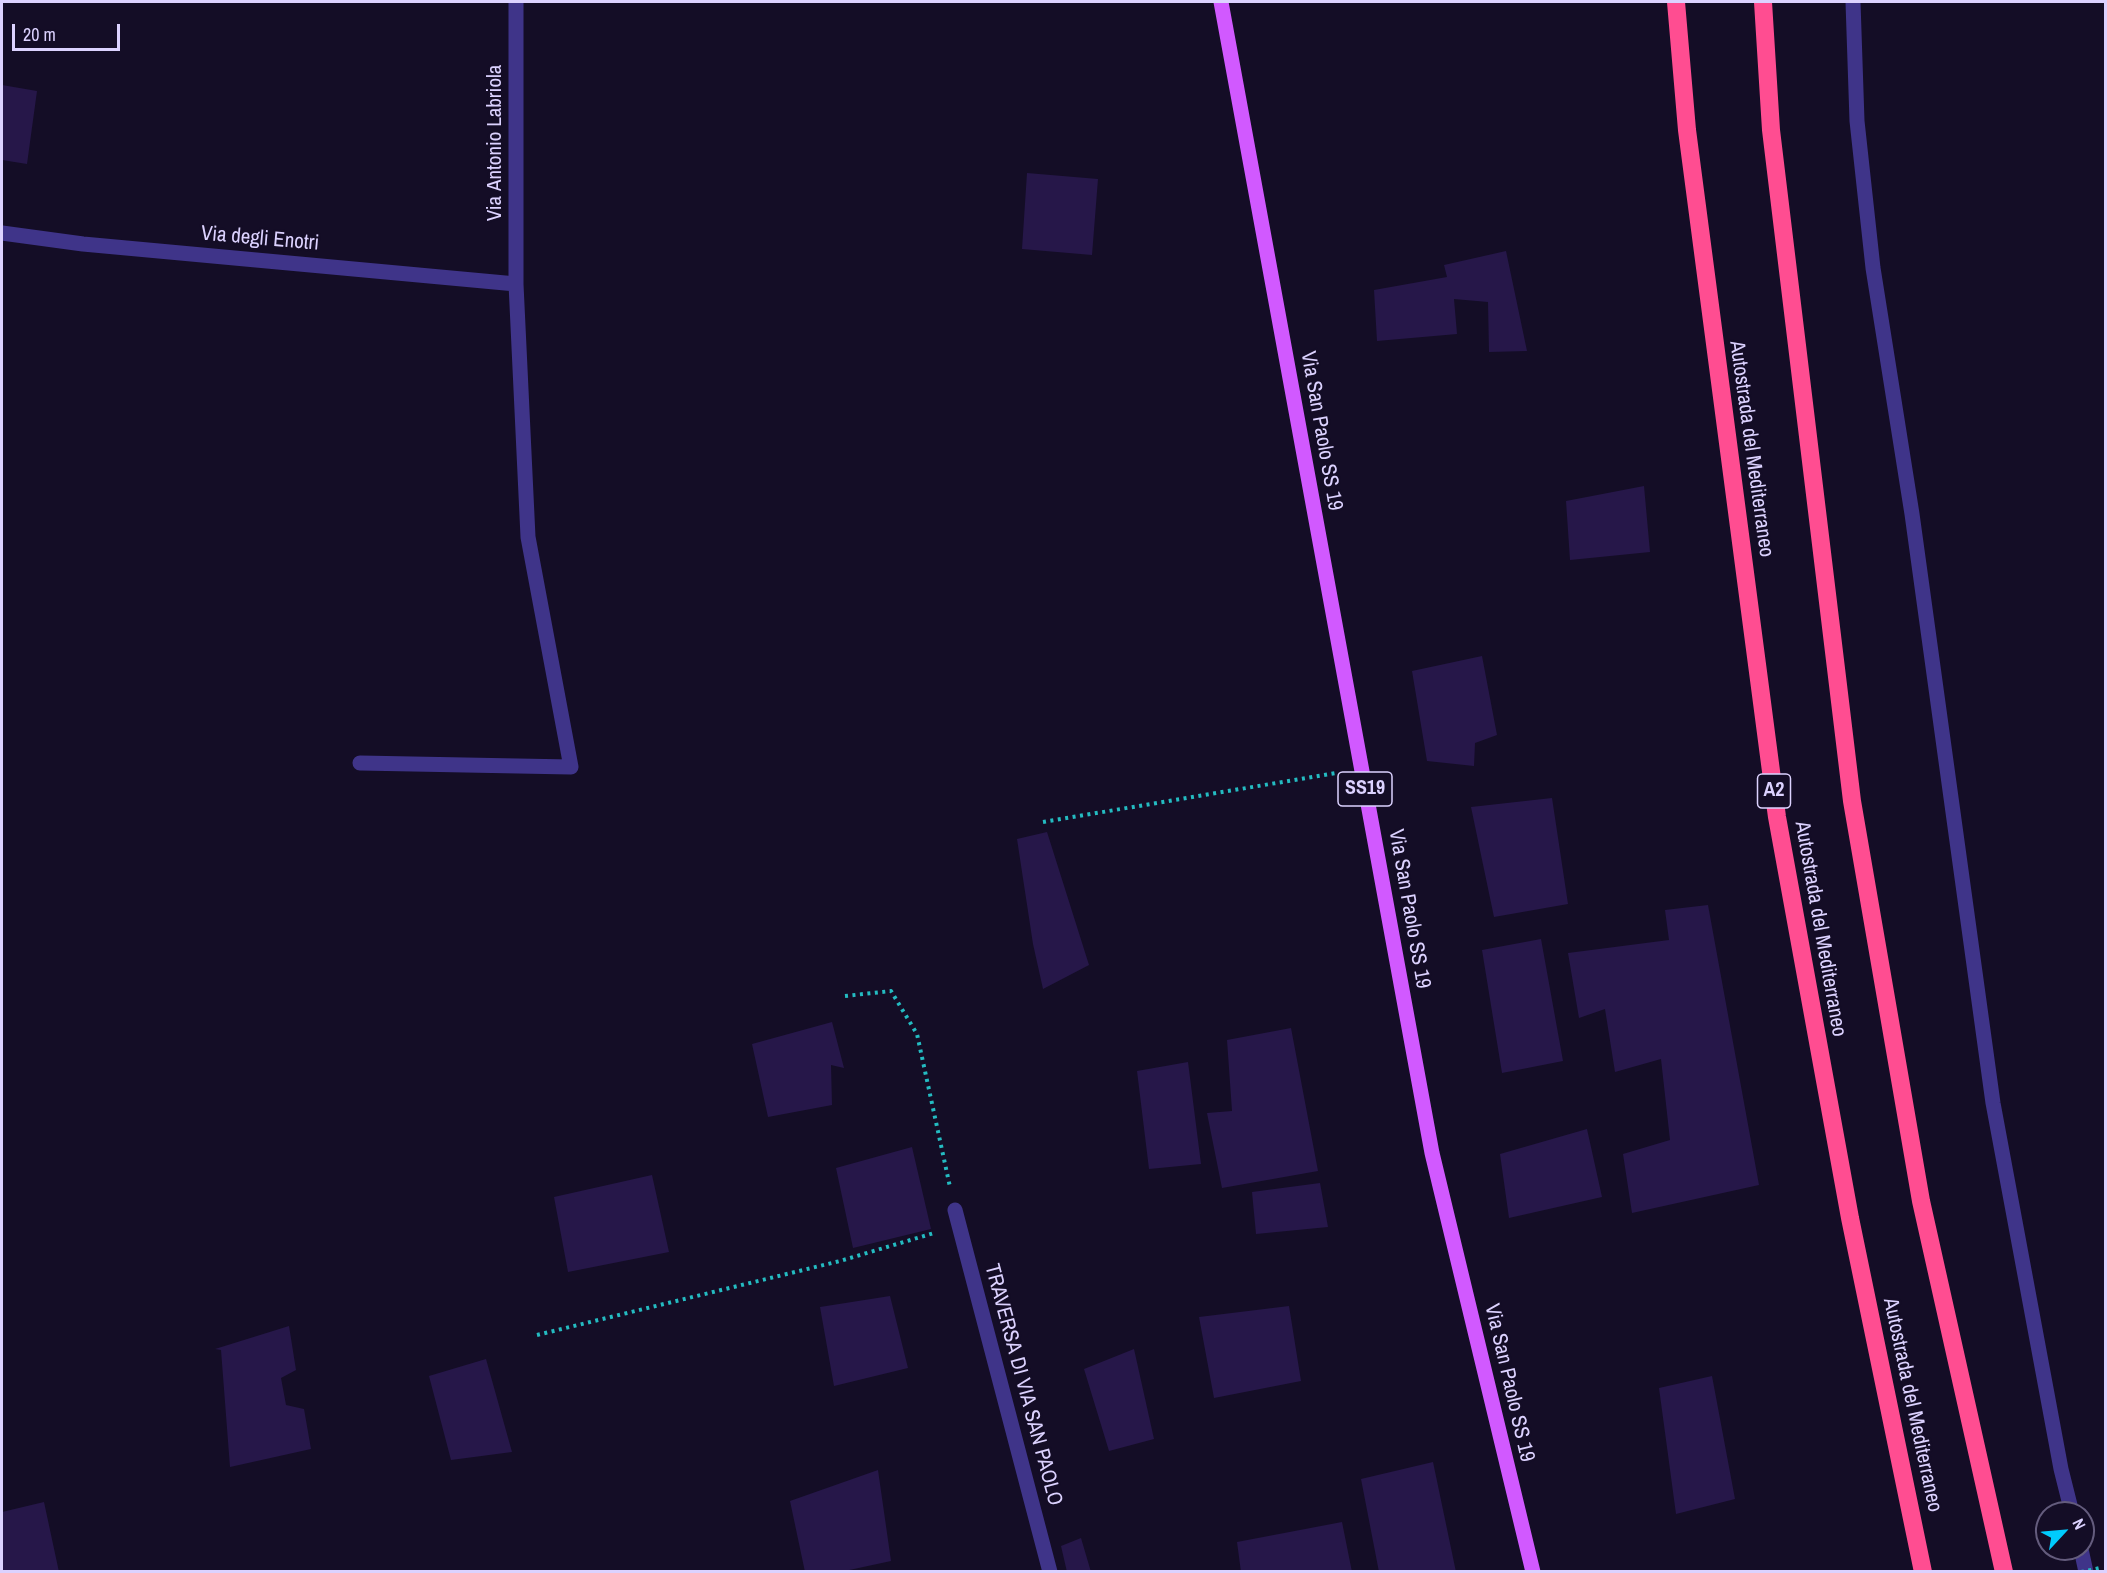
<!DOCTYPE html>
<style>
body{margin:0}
#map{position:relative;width:2107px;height:1573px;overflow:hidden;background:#140d26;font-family:"Archivo Narrow",sans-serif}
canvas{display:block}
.frame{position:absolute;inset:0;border:3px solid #dcd2ff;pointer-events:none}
.north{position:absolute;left:2035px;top:1501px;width:60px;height:60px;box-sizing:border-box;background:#140d26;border:2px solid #645c7d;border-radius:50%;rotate:64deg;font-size:16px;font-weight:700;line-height:24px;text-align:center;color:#dcd2ff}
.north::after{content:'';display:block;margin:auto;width:21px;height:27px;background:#00cbfd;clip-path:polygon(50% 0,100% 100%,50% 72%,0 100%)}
.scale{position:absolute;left:12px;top:24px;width:108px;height:27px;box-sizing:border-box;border:3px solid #dcd2ff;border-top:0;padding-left:8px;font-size:18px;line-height:21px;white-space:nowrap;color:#dcd2ff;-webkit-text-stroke:4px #140d26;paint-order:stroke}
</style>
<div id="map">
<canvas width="2107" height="1573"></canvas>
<div class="frame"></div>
<div class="north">N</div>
<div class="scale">20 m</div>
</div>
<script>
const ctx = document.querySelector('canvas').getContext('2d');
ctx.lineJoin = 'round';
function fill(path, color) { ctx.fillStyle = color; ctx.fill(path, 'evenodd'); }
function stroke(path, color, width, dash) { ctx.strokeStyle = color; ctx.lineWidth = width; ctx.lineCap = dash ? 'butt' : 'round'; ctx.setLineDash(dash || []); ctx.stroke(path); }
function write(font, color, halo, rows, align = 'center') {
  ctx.font = font + ' "Archivo Narrow",sans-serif'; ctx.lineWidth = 4.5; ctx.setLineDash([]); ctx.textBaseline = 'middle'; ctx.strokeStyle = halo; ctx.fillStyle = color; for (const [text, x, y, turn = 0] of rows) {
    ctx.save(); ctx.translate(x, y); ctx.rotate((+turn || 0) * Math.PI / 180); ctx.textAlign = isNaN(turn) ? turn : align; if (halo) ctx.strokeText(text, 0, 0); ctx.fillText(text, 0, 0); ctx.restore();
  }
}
const building = new Path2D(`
 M2 85 37 91 27 164 2 160Z
 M1027 173 1098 179 1092 255 1022 249Z
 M1506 251 1527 351 1489 352 1488 302 1454 299 1457 334 1377 341 1374 290 1447 277 1444 265Z
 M1644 486 1650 552 1570 560 1566 501Z
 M1482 656 1497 735 1475 743 1474 766 1427 761 1412 671Z
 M1552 798 1568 904 1494 917 1471 807Z
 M1047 832 1089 965 1043 989 1033 944 1017 839Z
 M1708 905 1759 1185 1632 1213 1623 1154 1670 1140 1661 1059 1615 1072 1605 1009 1579 1018 1568 953 1669 940 1665 910Z
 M1541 939 1563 1061 1502 1073 1482 950Z
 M832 1022 844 1068 831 1065 832 1105 768 1117 752 1044Z
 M1291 1028 1318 1171 1222 1188 1207 1113 1232 1111 1227 1040Z
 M1188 1062 1201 1164 1149 1169 1137 1071Z
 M1587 1129 1602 1197 1509 1218 1500 1154Z
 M912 1147 931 1229 853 1248 836 1168Z
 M652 1175 669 1252 568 1272 554 1197Z
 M1320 1183 1328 1227 1256 1234 1252 1192Z
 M890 1296 908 1368 834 1386 820 1307Z
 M1289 1306 1301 1381 1214 1398 1199 1317Z
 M289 1326 296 1370 281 1378 286 1405 304 1409 311 1449 230 1467 221 1350 215 1349Z
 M1134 1349 1154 1439 1109 1451 1084 1369Z
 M486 1359 512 1452 451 1460 429 1376Z
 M1712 1376 1735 1499 1676 1514 1659 1388Z
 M1433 1462 1456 1572H1379L1361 1479Z
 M878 1470 891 1561 840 1572H805L790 1501Z
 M44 1502 59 1572H2V1512Z
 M1342 1522 1352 1572H1241L1237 1542Z
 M1081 1538 1091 1572H1067L1061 1546Z`);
const path = new Path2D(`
 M1043 822 1336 773
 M845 996 891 991 917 1034 950 1187
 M537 1335 840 1261 934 1233`);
const minor = new Path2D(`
 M1853 2 1857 121 1873 268 1912 514 1993 1103 2061 1469 2072 1513
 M2 233 83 244 516 284
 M360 763 571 767 528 537 516 284V2
 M955 1210 1050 1572
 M2081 1549 2086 1572`);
const major = new Path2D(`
 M1221 2 1432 1153 1533 1572`);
const highway = new Path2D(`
 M1676 2 1687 130 1777 817 1850 1218 1923 1572
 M1763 2 1771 130 1852 801 1921 1201 2004 1572`);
const pathBridge = new Path2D(`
 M2081 1572 2100 1568`);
const shields = [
 [1365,789,54],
 [1774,791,33]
];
const shieldNames = [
 ["SS19",1365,789],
 ["A2",1774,791]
];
const streetNames = [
 ["Via Antonio Labriola",495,143,-90],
 ["Via degli Enotri",260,239,5],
 ["Via San Paolo SS 19",1321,431,80],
 ["Autostrada del Mediterraneo",1751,449,82],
 ["Via San Paolo SS 19",1409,909,80],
 ["Autostrada del Mediterraneo",1820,929,80],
 ["Via San Paolo SS 19",1509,1383,77],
 ["TRAVERSA DI VIA SAN PAOLO",1023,1385,75],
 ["Autostrada del Mediterraneo",1912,1405,78]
];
fill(building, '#261749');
stroke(path, '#24bbc1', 4, [3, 4.5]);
stroke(minor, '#3f3489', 15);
stroke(major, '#d159ff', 15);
stroke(highway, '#ff4d91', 18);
stroke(pathBridge, '#24bbc1', 4, [3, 4.5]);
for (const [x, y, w] of shields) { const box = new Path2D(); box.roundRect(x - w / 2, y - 17, w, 34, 4.5); ctx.fillStyle = '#140d26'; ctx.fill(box); stroke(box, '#dcd2ff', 1.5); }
write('bold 20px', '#dcd2ff', null, shieldNames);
write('21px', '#dcd2ff', '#140d26', streetNames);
</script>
